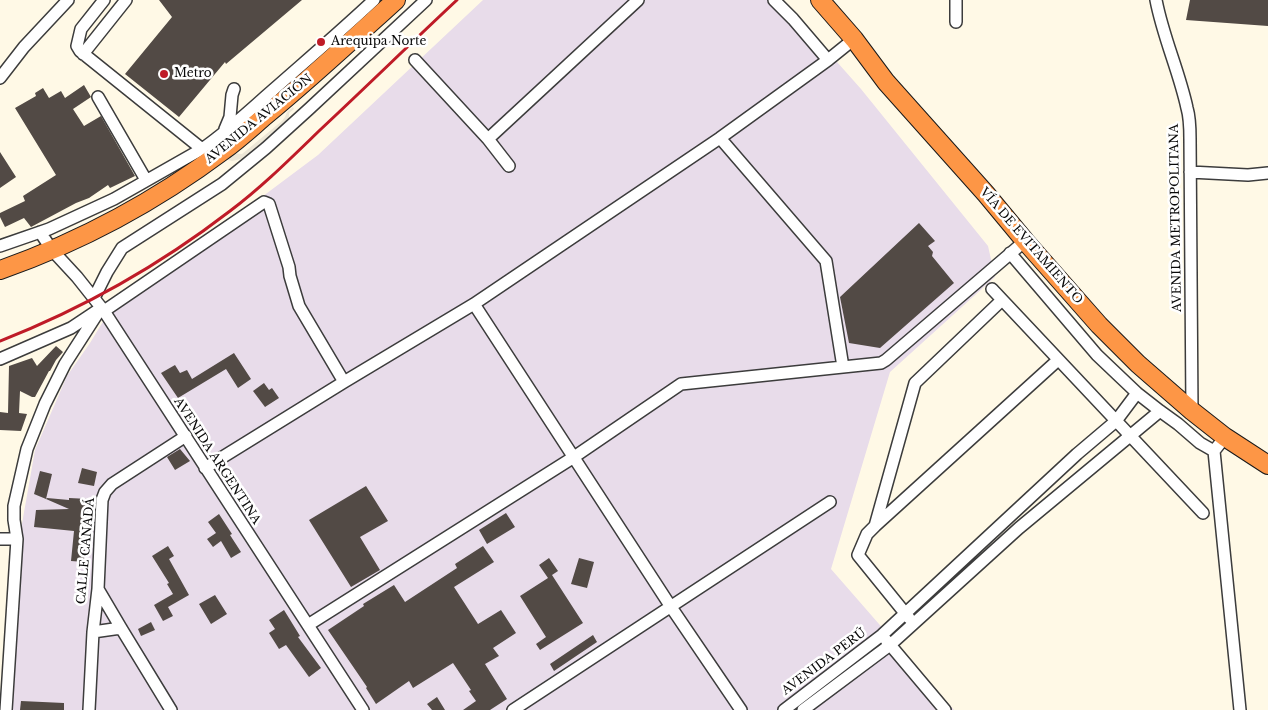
<!DOCTYPE html>
<meta charset="utf-8">
<style>
body{margin:0}
canvas{display:block;background:#fff9e6}
</style>
<canvas width="1268" height="710"></canvas>
<script>
const ctx = document.querySelector('canvas').getContext('2d');
ctx.lineJoin = 'round';
function fill(path, color) { ctx.fillStyle = color; ctx.fill(path, 'evenodd'); }
function stroke(path, color, width, dash) { ctx.strokeStyle = color; ctx.lineWidth = width; ctx.lineCap = dash ? 'butt' : 'round'; ctx.setLineDash(dash || []); ctx.stroke(path); }
function write(font, color, halo, rows, align = 'center') {
  ctx.font = font + ' "Libre Baskerville",serif'; ctx.lineWidth = 5; ctx.setLineDash([]); ctx.textBaseline = 'middle'; ctx.strokeStyle = halo; ctx.fillStyle = color; for (const [text, x, y, turn = 0] of rows) {
    ctx.save(); ctx.translate(x, y); ctx.rotate((+turn || 0) * Math.PI / 180); ctx.textAlign = isNaN(turn) ? turn : align; if (halo) ctx.strokeText(text, 0, 0); ctx.fillText(text, 0, 0); ctx.restore();
  }
}
const industrial = new Path2D(`
 M483 0H782L861 89 988 246 995 277 890 372 831 569 954 710H12L20 535 35 450 67 376 90 343 113 305 156 276 318 155Z`);
const plaza = new Path2D(`
 M293 107 294 109 289 113V117L284 124 241 159 232 161 228 160 226 157 233 153 242 154 282 121 285 117 287 112Z`);
const building = new Path2D(`
 M159 0H302L226 64 225 62 179 117 125 74 172 17Z
 M1190 0H1268V26L1186 20Z
 M84 85 91 97 73 109 84 126 101 116 135 176 110 188 108 185 89 198 76 203 31 227 24 218 5 227 0 217V213L25 201 23 196 56 175 15 108 36 96 35 93 43 88 49 98 61 91 65 98Z
 M0 152 16 177 0 188Z
 M919 223 935 241 928 246 933 252 932 256 954 283 880 348 849 343 840 297Z
 M56 346 63 352 56 360 50 371H49L35 397H32L20 391 19 413 27 414 21 431 0 430V412L8 413 9 366 32 358 37 366Z
 M234 353 251 379 238 388 226 369 178 398 161 373 175 365 180 373 187 370 192 379Z
 M264 383 269 390 272 388 279 398 265 407 253 391Z
 M180 449 190 461 175 470 167 457Z
 M82 468 97 472 94 486 78 483Z
 M40 471 52 474 46 499 34 494Z
 M366 486 388 521 360 537 380 570 351 587 309 520Z
 M47 498 69 500V498L89 499 84 562 71 561 74 531 34 527 36 510 69 509 46 499Z
 M506 513 515 527 487 544 479 530Z
 M219 514 232 534 230 535 241 552 231 558 221 541 213 547 207 539 216 533 208 522Z
 M168 546 174 556 169 559 189 595 168 607 173 616 163 621 154 605 173 594 167 584 169 583 152 556Z
 M483 546 494 562 454 587 478 624 501 610 516 633 493 648 499 656 485 664 507 699 490 710H463L476 701 469 691 471 690 453 663 413 688 409 681 376 704 366 688 367 687 328 630 364 606 363 604 394 585 405 602 457 568 455 564Z
 M549 558 558 571 552 575 583 623 540 650 536 644 546 637 520 596 548 578 539 565Z
 M579 558 594 562 587 588 571 584Z
 M215 595 227 614 211 624 199 604Z
 M284 610 300 636 298 637 321 668 309 677 286 645 279 649 269 633 275 629 269 620Z
 M151 622 155 630 141 636 138 629Z
 M593 635 597 642 554 671 550 664Z
 M437 697 445 710H432L427 704Z
 M21 701 64 703V710H20Z`);
const minor = new Path2D(`
 M104 0 81 29 77 46 80 51 202 149
 M774 0 793 19 828 60
 M1156 0C1163 37 1179 71 1187 108 1190 118 1190 129 1190 139L1192 411
 M956 22V0
 M83 54 126 0
 M415 60 488 139 509 166
 M0 78 24 47 68 0
 M98 97 146 180
 M225 129 230 117 232 95 234 89
 M720 138 826 261 843 367
 M488 139 638 0
 M1190 172 1248 175 1268 173
 M40 232 52 250 77 277 104 311 363 710
 M0 246 49 229 114 199 202 149C227 132 250 110 273 90 307 60 341 31 374 0
 M1010 253 1097 355 1137 393 1160 411 1178 424 1200 443 1214 451
 M992 289 1203 513
 M94 298 107 272 122 248 222 184 266 148 309 109 426 0
 M474 304 671 607 741 710
 M104 311 264 202 269 204 289 267 290 276 299 306 344 382
 M0 359 71 328 98 310
 M1225 437 1214 451 1240 710
 M205 468 344 382 474 304 720 138 828 60 854 39
 M875 526 1058 360
 M0 539H17L14 520V506L27 449 45 404 65 364 101 308
 M98 589 121 628 171 710
 M909 618 858 555 867 534 875 526 915 383 1002 300
 M308 625 574 457 681 384 881 363 886 360 1025 241
 M93 632 121 628
 M886 640 945 710
 M6 710 17 539
 M89 710 93 632 98 589 102 500 105 492 112 484 186 436
 M513 710 830 502
 M784 710 882 635 1077 454 1116 421 1137 393
 M803 710 890 645 1019 528 1160 411`);
const highway = new Path2D(`
 M820 0 854 39 886 82 986 194 1025 241 1099 325 1138 364 1192 411 1225 437 1268 465
 M0 270C80 242 156 201 224 150 238 140 251 128 265 116 310 79 353 39 396 0`);
const rail = new Path2D(`
 M0 341C82 309 160 265 230 211 262 187 291 158 320 130 366 87 411 43 457 0`);
const markers = [
 [321,42,5,"#bf1b27"],
 [164,74,5,"#bf1b27"]
];
const poiNames = [
 ["Arequipa Norte",331,42],
 ["Metro",174,74]
];
const streetNames = [
 ["AVENIDA AVIACIÓN",259,119,-39],
 ["AVENIDA METROPOLITANA",1176,218,-91],
 ["VÍA DE EVITAMIENTO",1031,246,49],
 ["AVENIDA ARGENTINA",217,461,57],
 ["CALLE CANADÁ",86,551,-85],
 ["AVENIDA PERÚ",824,662,-37]
];
fill(industrial, '#e8dcea');
fill(plaza, '#ede7d7');
fill(building, '#524a45');
stroke(minor, '#3c3c3c', 14);
stroke(highway, '#1a1a1a', 20);
stroke(minor, '#fff', 11);
stroke(highway, '#fd9646', 18);
stroke(rail, '#bf1b27', 3);
for (const [x, y, r, color] of markers) { const dot = new Path2D(); dot.arc(x, y, r, 0, 2 * Math.PI); ctx.fillStyle = color; ctx.fill(dot); stroke(dot, '#fff', 2); }
write('12px', '#090909', '#fff', poiNames, 'left');
write('12px', '#090909', '#fff', streetNames);
</script>
